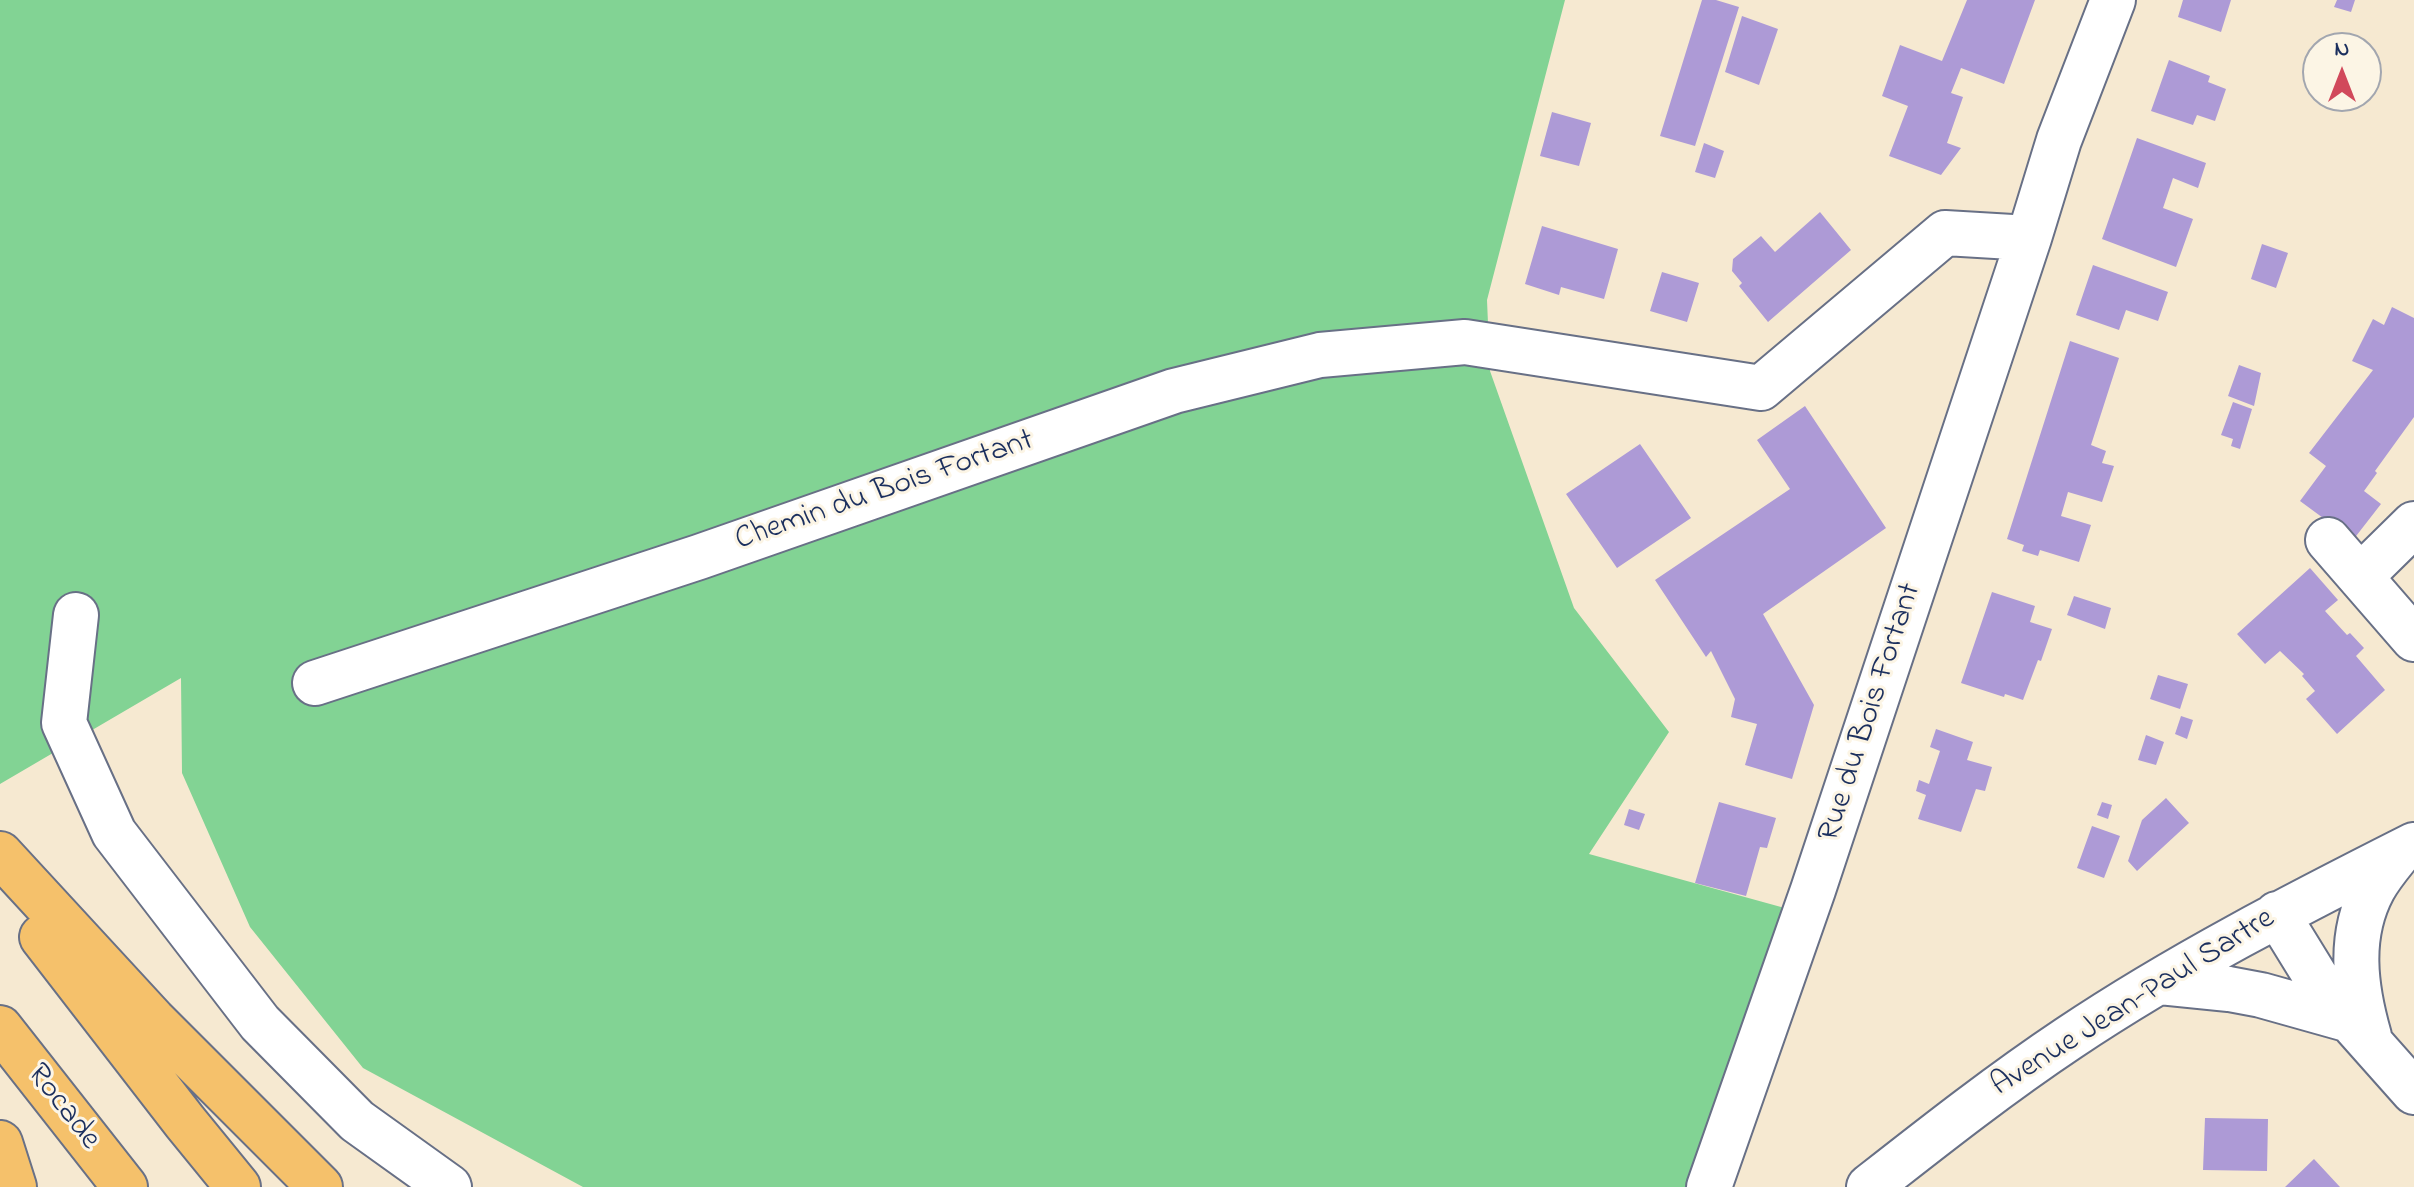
<!DOCTYPE html>
<style>
body{margin:0}
#map{position:relative;width:2414px;height:1187px;overflow:hidden;background:#f6e9d1;font-family:"Indie Flower",sans-serif}
canvas{display:block}
.north{position:absolute;left:2302px;top:32px;width:80px;height:80px;box-sizing:border-box;background:#fcf5e5;border:2px solid #a2a6af;border-radius:50%;rotate:0deg;font-size:22px;font-weight:700;line-height:32px;text-align:center;color:#1b2f5e}
.north::after{content:'';display:block;margin:auto;width:28px;height:36px;background:#d1495b;clip-path:polygon(50% 0,100% 100%,50% 72%,0 100%)}
</style>
<div id="map">
<canvas width="2414" height="1187"></canvas>
<div class="north">N</div>
</div>
<script>
const ctx = document.querySelector('canvas').getContext('2d');
ctx.lineJoin = 'round';
function fill(path, color) { ctx.fillStyle = color; ctx.fill(path, 'evenodd'); }
function stroke(path, color, width, dash) { ctx.strokeStyle = color; ctx.lineWidth = width; ctx.lineCap = dash ? 'butt' : 'round'; ctx.setLineDash(dash || []); ctx.stroke(path); }
function write(font, color, halo, rows, align = 'center') {
  ctx.font = font + ' "Indie Flower",sans-serif'; ctx.lineWidth = 6; ctx.setLineDash([]); ctx.textBaseline = 'middle'; ctx.strokeStyle = halo; ctx.fillStyle = color; for (const [text, x, y, turn = 0] of rows) {
    ctx.save(); ctx.translate(x, y); ctx.rotate((+turn || 0) * Math.PI / 180); ctx.textAlign = isNaN(turn) ? turn : align; if (halo) ctx.strokeText(text, 0, 0); ctx.fillText(text, 0, 0); ctx.restore();
  }
}
const green = new Path2D(`
 M0 0H1565L1487 300 1490 371 1574 608 1669 732 1589 854 1810 915 1710 1187H583L363 1068 250 927 182 773 181 678 0 784Z`);
const building = new Path2D(`
 M1702 0H1716L1739 7 1695 146 1660 136Z
 M1967 0H2035L2004 84 1961 68 1951 93 1963 97 1947 143 1961 148 1941 175 1889 156 1908 106 1882 96 1900 45 1942 61Z
 M2183 0H2231L2221 32 2178 17Z
 M2337 0H2355L2351 12 2334 7Z
 M1742 16 1778 29 1759 85 1725 72Z
 M2169 60 2210 76 2208 82 2226 89 2215 121 2197 115 2193 125 2151 111Z
 M1552 112 1591 123 1579 166 1540 156Z
 M2137 138 2206 163 2198 188 2173 178 2163 208 2193 219 2176 267 2102 239Z
 M1704 143 1724 151 1715 178 1695 172Z
 M1820 212 1851 250 1768 322 1739 286 1742 283 1732 271 1733 259 1761 236 1775 252Z
 M1542 226 1618 249 1604 299 1561 287 1559 295 1525 284Z
 M2262 244 2288 253 2276 288 2251 279Z
 M2093 265 2168 292 2158 321 2126 310 2119 330 2076 315Z
 M1662 272 1699 283 1687 322 1650 311Z
 M2392 307 2414 318V417L2375 471 2377 473 2364 491 2381 504 2353 540 2300 501 2326 466 2309 453 2373 370 2352 361 2373 319 2384 325Z
 M2070 341 2119 358 2091 445 2106 451 2102 463 2114 466 2102 502 2068 492 2061 516 2091 525 2079 562 2040 550 2038 556 2022 551 2024 545 2007 539Z
 M2239 365 2261 373 2254 406 2228 396Z
 M2233 402 2252 409 2240 449 2231 446 2233 439 2221 435Z
 M1805 406 1886 528 1763 614 1814 705 1792 779 1745 765 1757 724 1731 717 1735 699 1711 651 1706 657 1655 580 1790 489 1757 440Z
 M1640 444 1691 518 1617 568 1566 494Z
 M2310 568 2338 600 2325 611 2347 635 2350 633 2364 648 2356 656 2385 690 2337 734 2306 699 2315 691 2302 676 2304 674 2280 651 2265 664 2237 634Z
 M1992 592 2035 606 2030 622 2052 629 2041 661 2038 660 2023 700 2005 694 2004 697 1961 683Z
 M2074 596 2111 608 2105 629 2067 615Z
 M2158 675 2188 684 2180 709 2150 699Z
 M2181 716 2193 720 2187 739 2175 734Z
 M1936 729 1973 742 1967 760 1992 767 1985 791 1976 789 1961 832 1918 819 1926 795 1916 791 1919 780 1929 784 1940 751 1930 747Z
 M2146 735 2164 742 2156 765 2138 760Z
 M2166 798 2189 823 2137 871 2128 861 2142 820Z
 M1719 802 1776 818 1767 848 1760 847 1746 896 1695 883Z
 M2102 802 2112 805 2108 819 2097 815Z
 M1629 809 1645 814 1639 830 1624 825Z
 M2092 826 2120 836 2104 878 2077 868Z
 M2205 1118 2268 1119 2267 1171 2203 1170Z
 M2314 1159 2340 1187H2285Z`);
const minor = new Path2D(`
 M2328 540 2414 639
 M2360 577 2414 524
 M76 615 64 723 114 833 260 1023 357 1121 449 1187
 M315 683 699 557 1174 391 1320 355 1465 342 1761 388 1945 233 2029 238
 M2277 914 2317 979 2350 1020 2414 1092
 M2160 982 2229 989 2261 995 2350 1020
 M2369 1036C2355 987 2348 936 2373 889 2380 876 2390 864 2399 853
 M1709 1187 1813 890 2029 238 2059 140 2113 0
 M1869 1187C1934 1136 2000 1084 2069 1038 2178 965 2297 904 2414 845`);
const highway = new Path2D(`
 M0 854 153 1020 320 1187
 M42 937 185 1122 238 1187
 M0 1028 125 1187
 M0 1143 14 1187`);
const streetNames = [
 ["Chemin du Bois Fortant",885,492,-19],
 ["Rue du Bois Fortant",1872,713,-72],
 ["Avenue Jean-Paul Sartre",2134,1004,-32],
 ["Rocade",62,1108,52]
];
fill(green, '#82d394');
fill(building, '#ad9ad6');
stroke(minor, '#687086', 48);
stroke(highway, '#687086', 48);
stroke(minor, '#fff', 44);
stroke(highway, '#f5c16b', 44);
write('32px', '#1b2f5e', '#fcf5e5', streetNames);
</script>
